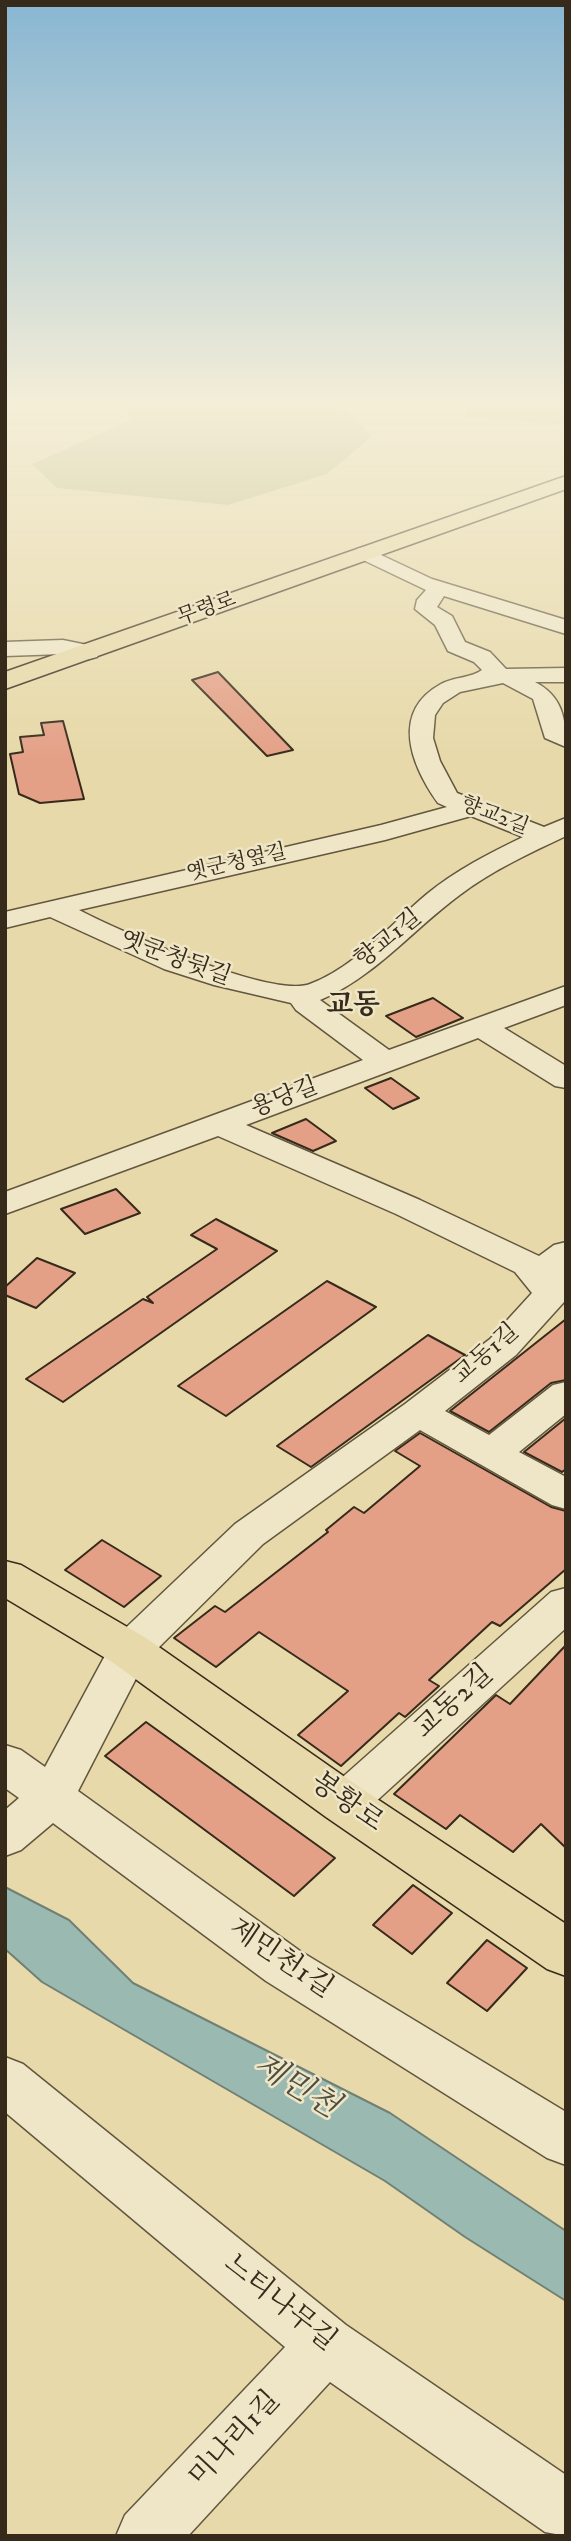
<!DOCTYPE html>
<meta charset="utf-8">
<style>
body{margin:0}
#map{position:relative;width:571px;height:2541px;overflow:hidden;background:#e7d9a9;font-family:"IM FELL DW Pica",serif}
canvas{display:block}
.frame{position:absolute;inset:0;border:7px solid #362a1b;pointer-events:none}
</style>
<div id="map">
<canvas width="571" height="2541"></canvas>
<div class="frame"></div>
</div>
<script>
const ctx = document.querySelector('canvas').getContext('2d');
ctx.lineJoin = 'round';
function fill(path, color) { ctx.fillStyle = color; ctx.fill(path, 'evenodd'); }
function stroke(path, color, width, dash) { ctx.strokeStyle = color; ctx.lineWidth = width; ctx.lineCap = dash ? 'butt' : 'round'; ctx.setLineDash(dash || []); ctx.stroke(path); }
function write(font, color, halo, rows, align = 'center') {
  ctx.font = font + ' "IM FELL DW Pica","Noto Serif KR",serif'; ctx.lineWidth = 5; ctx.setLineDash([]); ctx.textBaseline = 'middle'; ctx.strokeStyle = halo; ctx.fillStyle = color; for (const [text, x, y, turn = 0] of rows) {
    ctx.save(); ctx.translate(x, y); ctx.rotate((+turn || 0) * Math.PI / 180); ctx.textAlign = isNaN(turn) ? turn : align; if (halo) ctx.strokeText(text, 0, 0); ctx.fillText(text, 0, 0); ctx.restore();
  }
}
const green = new Path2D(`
 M122 404H325L350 413 371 437 327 474 228 505 57 488 32 464 131 420Z
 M464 404H566V425L467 417Z`);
const water = new Path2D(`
 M5 1887 69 1920 133 1983 390 2113 566 2231V2301L465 2237 385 2181 42 1982 5 1949Z`);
const building = new Path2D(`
 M218 672 293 750 267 756 192 680Z
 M63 721 84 799 40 803 19 794 10 754 23 752 20 737 44 735 41 723Z
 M433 998 463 1018 416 1037 386 1016Z
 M391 1078 419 1098 393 1109 365 1088Z
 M306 1119 336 1141 313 1151 272 1133Z
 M116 1189 140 1213 85 1234 61 1209Z
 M216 1219 277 1251 63 1402 26 1379 143 1299 153 1303 147 1297 217 1249 191 1235Z
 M37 1258 75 1273 36 1308 5 1295V1287Z
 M327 1281 376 1307 226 1416 178 1386Z
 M566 1319V1380L551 1383 489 1432 450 1411Z
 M428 1335 465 1355 311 1467 277 1446Z
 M566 1418V1469L562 1472 524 1452Z
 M420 1433 551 1507 566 1511V1569L500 1626 492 1622 429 1680 439 1686 405 1717 399 1713 341 1766 298 1735 348 1691 259 1632 216 1667 174 1638 215 1606 225 1612 328 1532 326 1530 354 1507 364 1513 420 1466 395 1451Z
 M102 1540 161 1576 124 1607 65 1570Z
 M566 1645V1848L541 1824 513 1852 460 1815 446 1829 394 1794 496 1695 510 1704Z
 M146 1722 335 1858 294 1896 105 1756Z
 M413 1885 452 1913 412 1954 373 1925Z
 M487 1940 527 1968 487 2011 447 1983Z`);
const minor = new Path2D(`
 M364 547 432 579 566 620V634L444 596 437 607 452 616 465 642 490 652 506 669 566 668V682H535C562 696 566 718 566 747L545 738 533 699 503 683 460 692 443 703 435 715 433 738 440 761 457 793 544 827 566 818V836C530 853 493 870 461 894 413 929 375 977 320 1000L389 1050 566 986V1005L504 1028 566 1066V1088L555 1086 478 1038 246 1125 420 1200 539 1256 554 1245 566 1242 564 1302 516 1355 445 1411 489 1435 553 1385 566 1382V1414L519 1452 566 1477V1509L552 1505 420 1430 263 1544 145 1661 78 1791 300 1951 566 2112V2165L547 2158 266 1981 53 1823 21 1850 5 1856V1810L19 1798 5 1788V1745L21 1750 45 1767 114 1639 235 1524 405 1404 490 1339 532 1293 515 1272 396 1214 218 1136 5 1214V1192L363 1060 296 1010 291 1003 214 985 164 969 50 917 5 928V912L381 825 447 807 438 803C411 765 390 712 441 684 453 677 472 678 482 670L474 662 448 651 435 625 415 609 417 600 426 590 357 557 354 553 357 549ZM471 816 523 837C490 853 456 870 427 894 391 924 355 967 310 984 272 999 117 930 79 910L385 840Z
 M63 640 97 647 100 652 97 657 89 659 63 654 5 656V642Z
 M566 1588V1628L360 1816 344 1821 328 1816 321 1803 328 1790 551 1592Z
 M5 2057 23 2064 346 2325 566 2475V2536L545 2532 330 2382 188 2536H116L125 2515 285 2347 5 2112Z`);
const major = new Path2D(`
 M566 476V489L5 689V672Z
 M5 1561 21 1565 146 1638 362 1789 566 1924V1976L547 1969 326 1817 112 1662 5 1598Z`);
const farStreetnames = [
 ["무령로",207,610,-20],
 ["향교2길",494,817,21],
 ["옛군청옆길",237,864,-13]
];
const streetNames = [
 ["향교1길",389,940,-39],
 ["옛군청뒷길",175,960,20],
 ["용당길",285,1099,-21],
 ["교동1길",487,1355,-41]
];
const quarterNames = [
 ["교동",353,1007]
];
const nearStreetnames = [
 ["교동2길",455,1703,-42],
 ["봉황로",346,1804,35],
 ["제민천1길",280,1960,34],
 ["느티나무길",279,2304,39],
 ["미나리1길",236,2440,-47]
];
const nearWaternames = [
 ["제민천",295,2088,31]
];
fill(green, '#bcbe84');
fill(water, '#99b9b1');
stroke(water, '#718075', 2);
fill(building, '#e4a087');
stroke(building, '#362a1b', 2);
stroke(minor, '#62563e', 3);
stroke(major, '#362a1b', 3);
fill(minor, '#efe6c7');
fill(major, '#e7d9a9');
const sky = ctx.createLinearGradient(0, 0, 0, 760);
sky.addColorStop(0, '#88b6d2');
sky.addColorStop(0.53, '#f4eed8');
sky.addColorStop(1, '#f4eed800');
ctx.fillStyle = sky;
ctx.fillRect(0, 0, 571, 760);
write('21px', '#362a1b', '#efe6c7', farStreetnames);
write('24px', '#362a1b', '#efe6c7', streetNames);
write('bold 28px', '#362a1b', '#efe6c7', quarterNames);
write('28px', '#362a1b', '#efe6c7', nearStreetnames);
write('italic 32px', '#4f4e40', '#efe6c7', nearWaternames);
</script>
